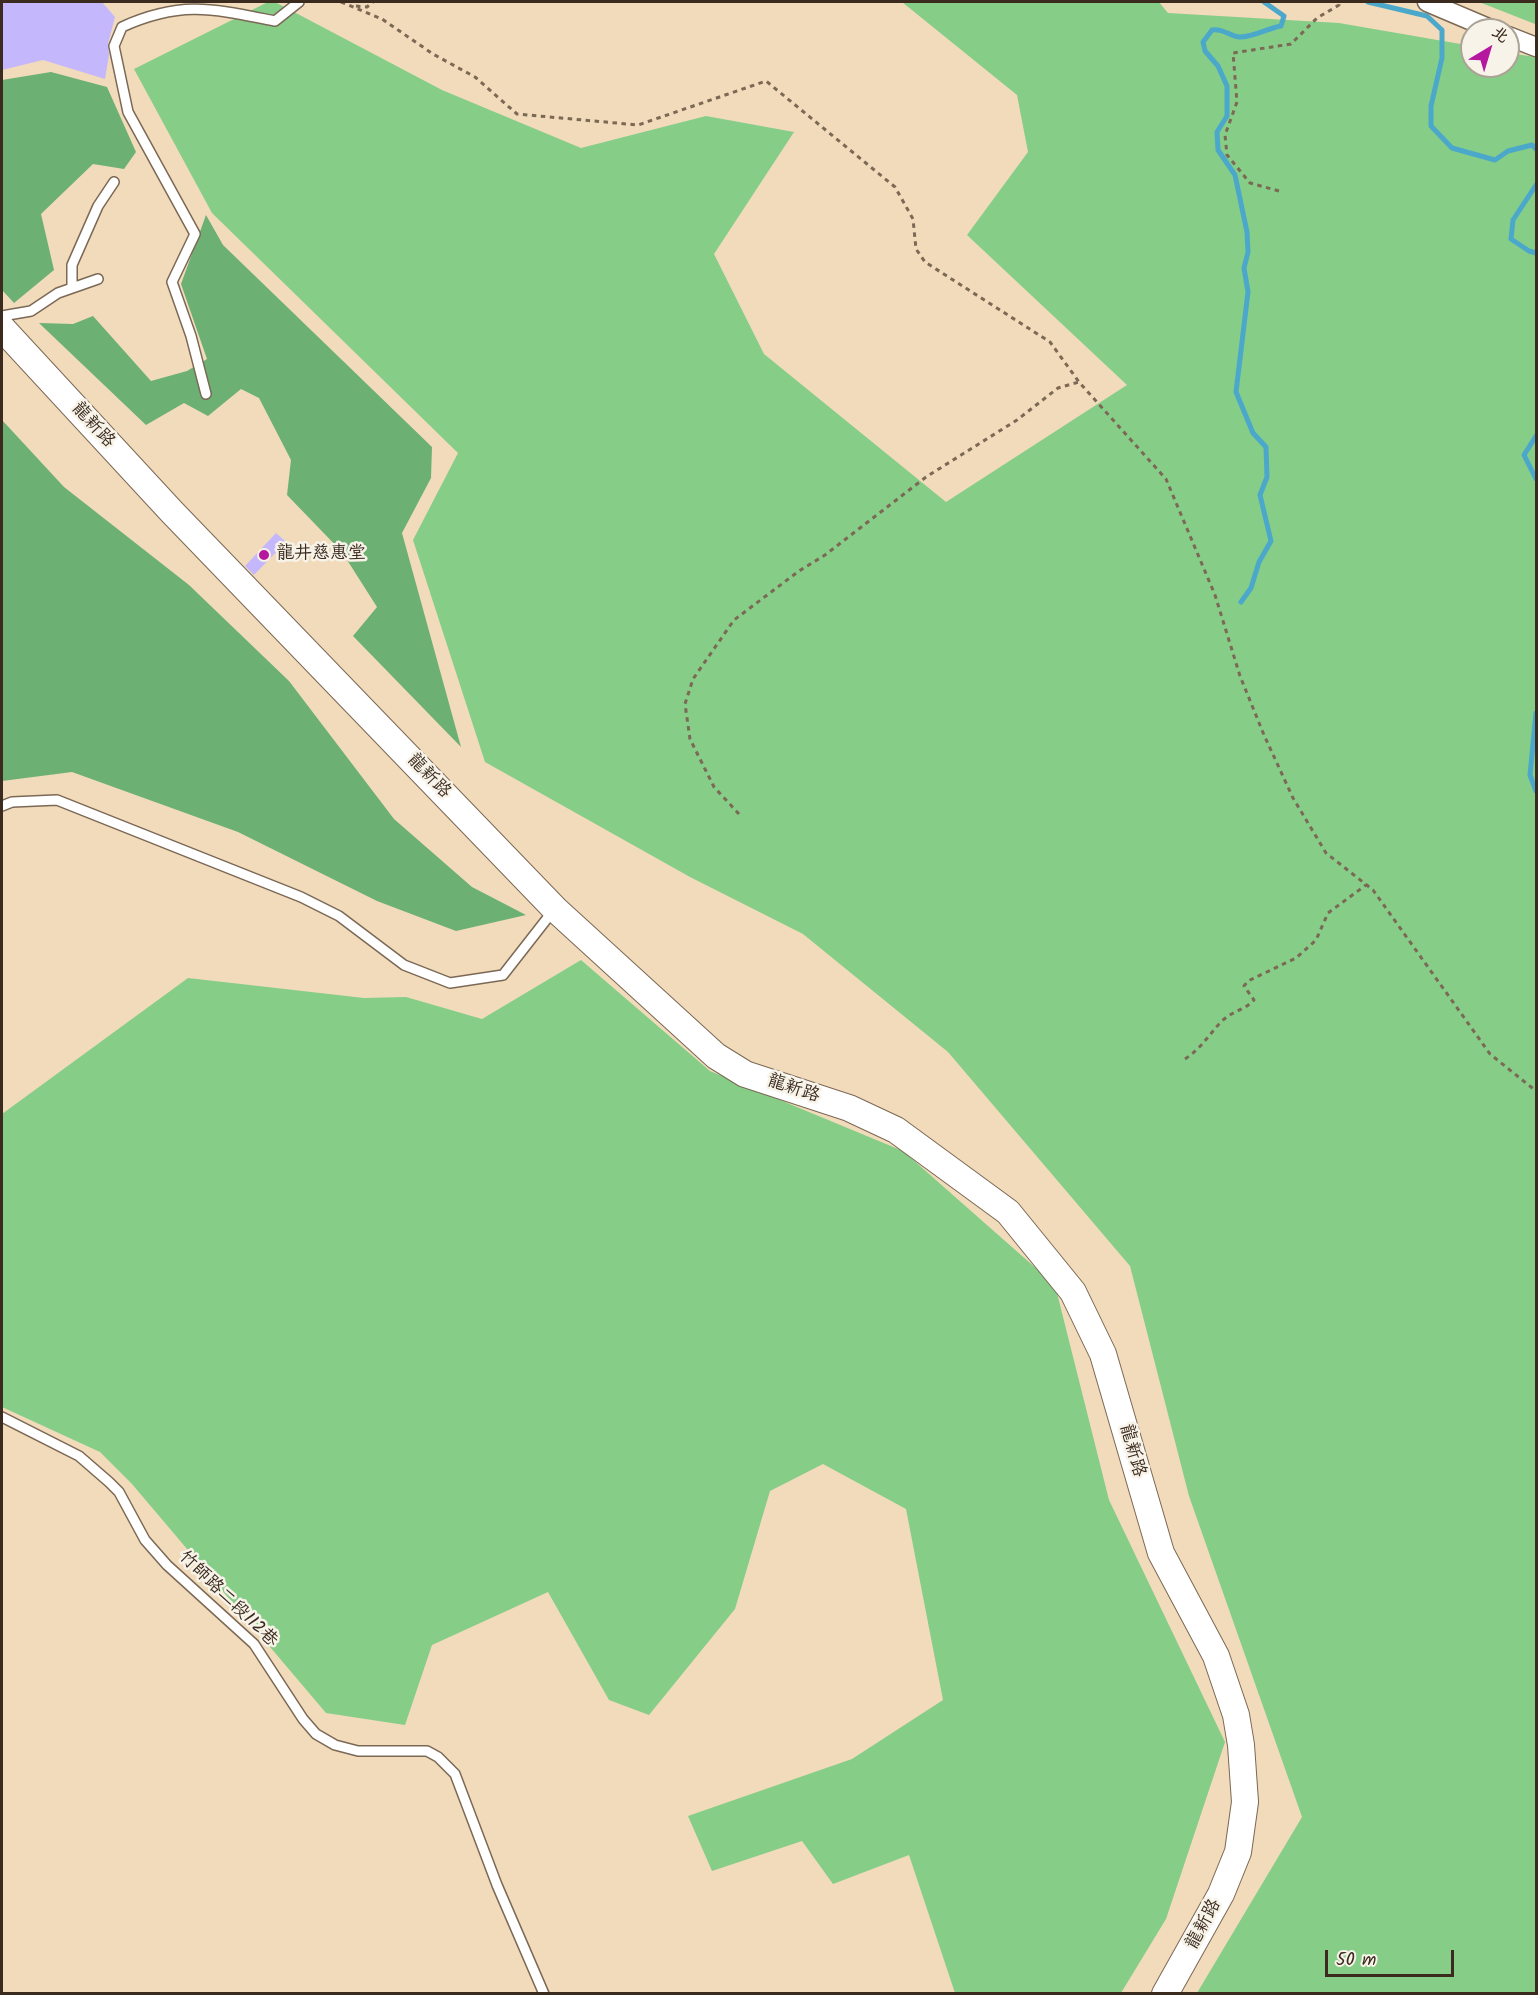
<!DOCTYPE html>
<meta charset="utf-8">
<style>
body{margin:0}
#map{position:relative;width:1538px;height:1995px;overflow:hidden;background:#f1dbbb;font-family:Kalam,"LXGW WenKai TC",sans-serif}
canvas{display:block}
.frame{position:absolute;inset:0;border:3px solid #3b2a1e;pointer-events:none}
.north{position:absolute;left:1460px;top:18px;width:60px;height:60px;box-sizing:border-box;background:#f7f3e8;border:2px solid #aca397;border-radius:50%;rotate:38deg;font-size:16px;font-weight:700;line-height:24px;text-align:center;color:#3b2a1e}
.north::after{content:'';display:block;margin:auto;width:21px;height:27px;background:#b5179e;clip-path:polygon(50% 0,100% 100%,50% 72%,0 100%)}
.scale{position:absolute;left:1325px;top:1950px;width:129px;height:27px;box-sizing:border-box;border:3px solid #3b2a1e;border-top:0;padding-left:8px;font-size:18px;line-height:21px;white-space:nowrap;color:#3b2a1e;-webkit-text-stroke:4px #f7f3e8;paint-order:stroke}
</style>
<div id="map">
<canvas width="1538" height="1995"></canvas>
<div class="frame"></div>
<div class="north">北</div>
<div class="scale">50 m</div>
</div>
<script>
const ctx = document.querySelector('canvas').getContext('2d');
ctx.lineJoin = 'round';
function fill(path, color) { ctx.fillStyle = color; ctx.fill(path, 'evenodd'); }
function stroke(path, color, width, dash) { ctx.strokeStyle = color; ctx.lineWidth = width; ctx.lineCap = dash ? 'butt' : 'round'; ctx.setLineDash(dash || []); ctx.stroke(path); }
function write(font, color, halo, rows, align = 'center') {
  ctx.font = font + ' Kalam,"LXGW WenKai TC",sans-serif'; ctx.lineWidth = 5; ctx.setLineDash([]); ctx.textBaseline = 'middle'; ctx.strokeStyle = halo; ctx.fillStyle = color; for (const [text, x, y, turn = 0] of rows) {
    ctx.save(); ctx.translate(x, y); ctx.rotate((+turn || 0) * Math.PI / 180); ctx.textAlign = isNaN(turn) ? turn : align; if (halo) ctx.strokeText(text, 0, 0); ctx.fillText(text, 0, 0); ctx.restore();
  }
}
const green = new Path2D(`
 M268 2H275L442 90 581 148 706 116 794 132 714 254 764 354 946 502 1127 385 967 235 1028 152 1017 95 902 2H1159L1168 13 1339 23 1472 46V66H1508V53L1536 57V1993H1197L1302 1817 1189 1496 1130 1266 948 1052 803 934 690 877 485 762 413 540 458 453 212 213 134 69Z
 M1479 2H1536V21L1535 24Z
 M581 960 710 1071 903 1151 1055 1285 1109 1500 1225 1742 1166 1919 1121 1993H955L909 1855 833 1884 802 1841 712 1871 688 1816 852 1759 943 1700 906 1509 823 1464 770 1491 735 1609 649 1715 609 1700 548 1592 432 1645 405 1725 326 1713 132 1484 100 1452 2 1407V1114L188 978 364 998 406 997 482 1019Z`);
const forest = new Path2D(`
 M51 72 107 87 136 152 124 169 93 164 41 214 54 270 14 303 2 290V80Z
 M206 215 223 245 432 447 431 478 402 533 461 747 353 636 377 607 342 552 287 495 291 460 259 398 241 389 208 416 184 403 146 425 39 323 73 324 93 316 151 381 187 371 207 359 181 284Z
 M2 420 64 487 189 585 289 681 394 819 472 887 526 915 456 931 377 901 238 832 72 772 2 781Z`);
const stream = new Path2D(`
 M1368 2 1427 16 1442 30V58L1431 106V126L1452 148 1495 160 1508 151 1532 145 1536 149
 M1536 185 1513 220 1511 239 1529 251 1536 253
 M1536 436 1524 455 1536 479
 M1241 602 1251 588 1259 562 1271 541 1260 495 1267 477 1266 447 1253 433 1236 392 1248 292 1244 268 1248 252 1247 232 1235 175 1218 150 1217 132 1227 116V86L1218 66 1205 51 1203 42 1212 30C1223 28 1229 36 1239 37 1252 38 1268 28 1281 26L1284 16 1264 2
 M1536 713 1530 775 1536 791`);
const building = new Path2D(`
 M2 2H102L115 17 108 44 109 55 105 79 43 60 2 70Z
 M276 533 286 542 254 575 245 566Z`);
const path = new Path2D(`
 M341 2 382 19 433 54 475 77 517 114 638 125 766 81 895 187 913 219 916 249 925 262 1050 342 1079 382 1166 479 1215 595 1240 676 1264 735 1293 798 1326 853 1373 890 1490 1054 1536 1091
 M356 6 367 7 373 2
 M1279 191 1250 183 1227 155 1225 135 1237 102 1233 53 1291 44 1317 18 1339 5V2
 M739 814 714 787 690 739 685 704 693 679 734 620 799 571 825 555 926 477 1017 420 1058 388 1079 382
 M1185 1059C1202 1048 1209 1034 1222 1021 1232 1011 1245 1010 1254 1000L1244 986 1248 981 1296 958 1316 940 1328 913 1366 885`);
const lane = new Path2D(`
 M72 288V265L98 206 114 182
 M2 316 31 311 58 293 98 279
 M206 394 191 336 172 282 195 234 128 112 114 46 122 27C182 0 214 9 275 21L299 2
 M2 806 12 802 57 800 301 897 339 916 404 965 450 983 503 975 553 911
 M2 1417 79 1456 109 1482 119 1492 145 1540 167 1565 254 1644 303 1719 316 1734 335 1745 358 1751H427L438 1757 455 1774 497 1885 544 1994`);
const street = new Path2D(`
 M1427 2 1493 30
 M1508 36 1536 47`);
const secondary = new Path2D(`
 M2 328 172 512 555 909 716 1056 745 1074 849 1108 896 1130 1008 1212 1073 1292 1103 1354 1161 1553 1216 1656 1236 1715 1241 1745 1245 1802 1238 1852 1221 1894 1165 1994`);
const markers = [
 [264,555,6,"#b5179e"]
];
const streetNames = [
 ["龍新路",92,426,47],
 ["龍新路",428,777,46],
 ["龍新路",793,1090,18],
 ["龍新路",1131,1451,74],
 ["竹師路二段112巷",227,1600,44],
 ["龍新路",1205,1925,-62]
];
const poiNames = [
 ["龍井慈惠堂",276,555]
];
fill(green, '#86cd88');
fill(forest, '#6cb074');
stroke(stream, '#4ba8ca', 5);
fill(building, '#c5b7fc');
stroke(lane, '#7b6855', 12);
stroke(street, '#7b6855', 21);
stroke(secondary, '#7b6855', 28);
stroke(path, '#7b6855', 3, [4.5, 4.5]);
stroke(lane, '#fff', 9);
stroke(street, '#fff', 18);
stroke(secondary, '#fff', 26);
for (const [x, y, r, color] of markers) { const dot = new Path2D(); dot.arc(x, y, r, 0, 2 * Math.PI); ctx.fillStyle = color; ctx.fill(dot); stroke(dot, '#f7f3e8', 2); }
write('18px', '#3b2a1e', '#f7f3e8', streetNames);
write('18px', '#3b2a1e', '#f7f3e8', poiNames, 'left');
</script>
